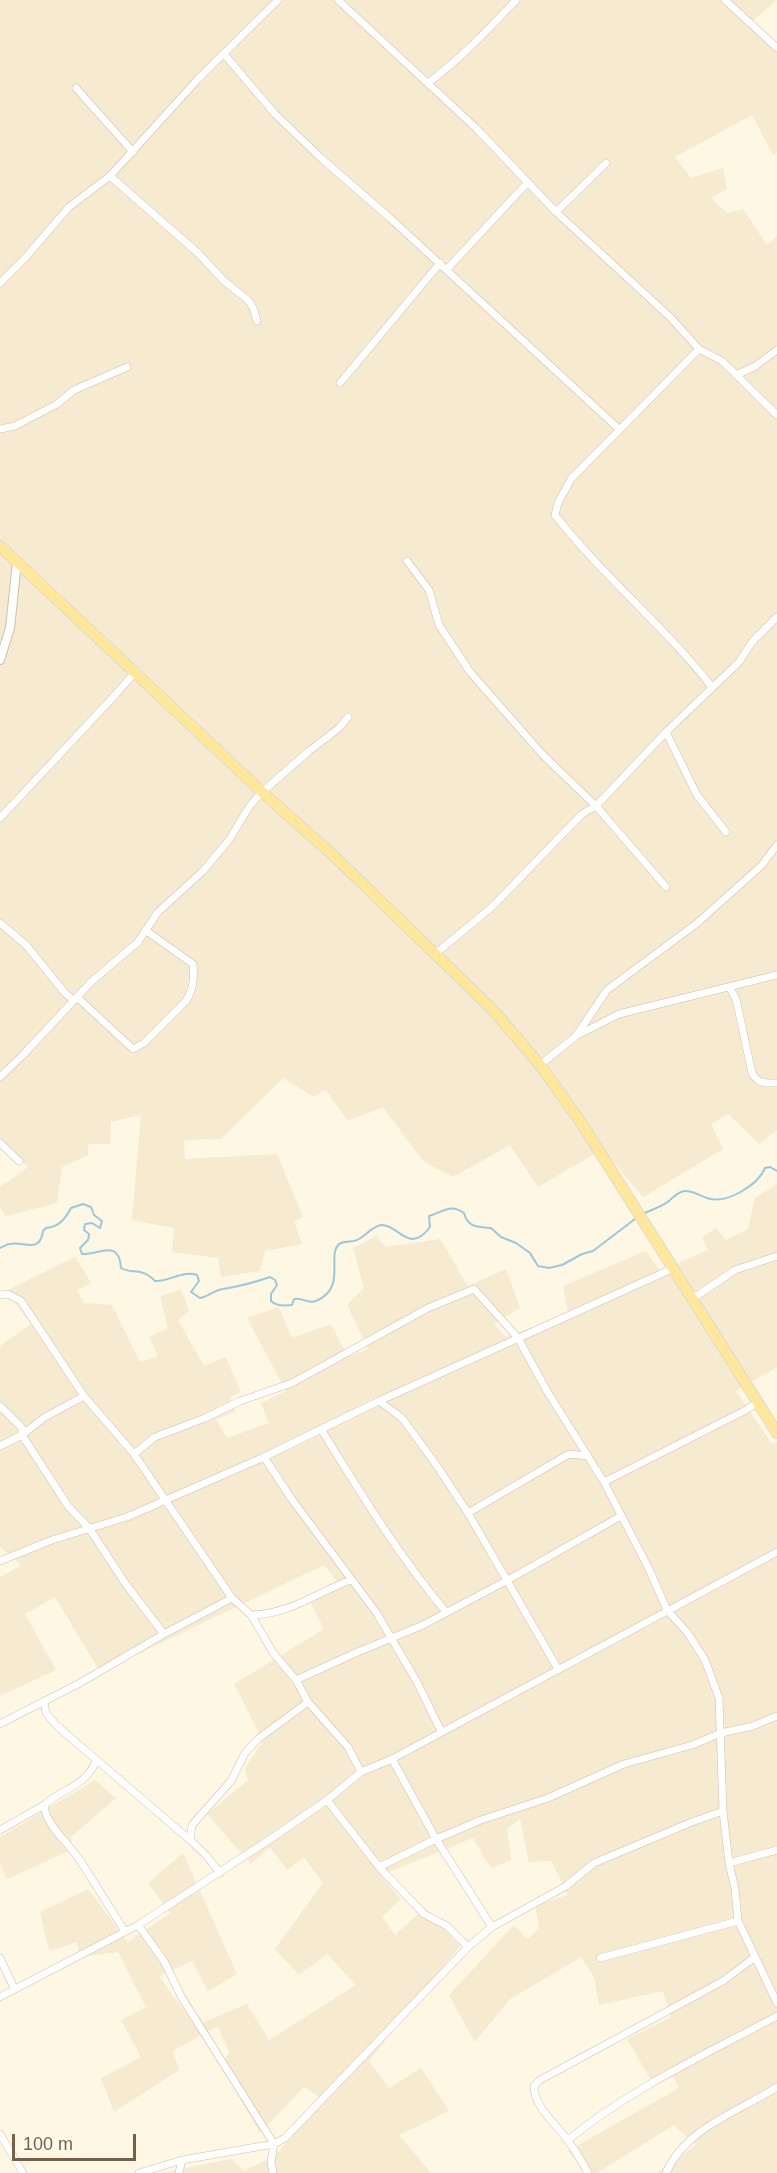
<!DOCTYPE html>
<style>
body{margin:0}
#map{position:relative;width:777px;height:2173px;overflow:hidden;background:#fef7e3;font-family:Helvetica,sans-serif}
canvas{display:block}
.scale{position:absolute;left:12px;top:2134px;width:124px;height:27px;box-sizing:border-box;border:3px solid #785f47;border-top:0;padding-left:8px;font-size:18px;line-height:21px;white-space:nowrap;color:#785f47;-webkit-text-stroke:4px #fffaeb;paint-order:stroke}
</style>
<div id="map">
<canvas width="777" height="2173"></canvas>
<div class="scale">100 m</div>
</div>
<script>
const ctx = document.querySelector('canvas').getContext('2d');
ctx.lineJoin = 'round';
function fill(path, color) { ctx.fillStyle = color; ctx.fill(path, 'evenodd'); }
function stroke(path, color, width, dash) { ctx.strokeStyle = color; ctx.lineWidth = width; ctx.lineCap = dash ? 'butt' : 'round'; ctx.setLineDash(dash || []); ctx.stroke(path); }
const residential = new Path2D(`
 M0 0H777L750 23 777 48V152L773 155 752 115 675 157 691 178 723 168 727 189 711 198 727 213 743 209 767 245 777 236V1130L759 1144 728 1114 711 1124 723 1149 643 1197 603 1149 538 1187 510 1145 453 1177 423 1161 383 1107 348 1121 325 1089 314 1097 283 1078 221 1139 184 1140 185 1159 277 1154 303 1217 294 1221 302 1244 265 1251 260 1271 221 1277 218 1258 172 1252 174 1228 132 1220 141 1115 111 1122 110 1144H88V1155L62 1167 57 1203 6 1216 0 1207V1187L28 1167 0 1140V663L11 639 0 640Z
 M777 1184V1367L736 1391 772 1444 777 1442V2173H657L696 2145 674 2125 597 2173H588L568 2151 679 2088 673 2076 654 2085 627 2039 671 2017 663 1991 599 2005 594 1977 581 1957 509 2000 475 2042 449 1995 514 1925 527 1939 539 1929 535 1905 568 1895 551 1861 529 1862 520 1819 507 1829 511 1860 491 1868 473 1838 381 1875 401 1899 382 1917 395 1935 425 1908 460 1946 369 2061 389 2088 421 2068 449 2111 399 2135 431 2173H161L231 2159 244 2171 276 2155 321 2098 304 2087 260 2133 222 2067 229 2052 218 2026 173 2051 179 2070 114 2112 101 2078 141 2057 121 2020 146 2007 118 1952 80 1957 77 1942 49 1951 40 1912 88 1889 128 1942 170 1913 148 1883 183 1853 237 1974 208 1991 192 1961 159 1976 195 2026 247 2004 269 2040 356 1985 327 1954 299 1975 275 1949 323 1883 304 1857 287 1870 270 1847 251 1864 207 1814 248 1780 245 1768 263 1741 234 1684 324 1629 308 1598 337 1581 324 1565 100 1672 55 1597 25 1614 56 1670 0 1696V1577L21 1565 0 1547V1346L31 1324 6 1291 75 1257 91 1283 77 1290 84 1303 112 1305 140 1362 158 1356 149 1337 168 1328 160 1296 181 1290 189 1311 178 1320 204 1366 226 1357 241 1392 230 1397 236 1412 216 1419 227 1438 269 1423 261 1403 286 1391 247 1318 279 1307 292 1338 331 1324 348 1357 368 1349 347 1305 364 1288 353 1248 376 1236 386 1247 440 1239 468 1286 506 1269 520 1308 494 1324 506 1337 568 1314 563 1286 646 1251 660 1271 708 1250 702 1237 716 1228 726 1240 748 1229 755 1198Z
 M95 1780 116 1798 71 1837 73 1849 7 1879 0 1864V1837Z`);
const stream = new Path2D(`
 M645 1213C653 1209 664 1206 670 1200 675 1196 679 1191 685 1191 694 1191 700 1196 707 1198 726 1205 758 1185 765 1168L770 1167 777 1171
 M0 1248C3 1247 6 1244 10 1244 24 1241 40 1254 43 1231L46 1228C59 1227 65 1219 71 1208L83 1204 91 1207 94 1215 102 1221 100 1228 92 1223 85 1224 84 1230 89 1234 88 1240 80 1248 82 1254C99 1255 119 1238 121 1268 132 1275 140 1266 155 1281 170 1282 181 1270 197 1275L199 1281 191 1292 200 1298C208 1297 214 1290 223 1289 241 1286 253 1283 270 1277L275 1280 277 1285 271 1294V1301C276 1306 284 1306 292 1305L294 1299C302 1297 307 1304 316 1301 349 1287 324 1252 341 1243 347 1240 353 1243 359 1239 366 1235 374 1225 382 1225 399 1225 409 1255 430 1227L429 1216C444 1212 450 1203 464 1213 468 1228 478 1227 491 1228L501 1237 516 1243 530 1253 538 1266 549 1268 562 1265 582 1254 593 1251 635 1219`);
const minor = new Path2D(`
 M338 0 476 128 556 212 670 317 699 349 722 361 777 415
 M725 0 777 48
 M224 54 275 114 322 159 390 218 619 429
 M428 83C461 58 488 30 516 0
 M76 88 133 152
 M110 176 198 253 224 281 249 301 254 310 257 321
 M556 212 606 163
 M447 269 528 182
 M0 283 25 258 69 207 110 176 198 79 278 0
 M699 349 571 479 558 503 555 515C603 576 664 626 712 687
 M736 375 754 367 777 350
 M340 383 440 263
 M0 429 15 426 57 404 74 390 127 367
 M407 561 429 590 439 625 470 672 543 755 596 806 666 887
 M666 732 697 795 726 832
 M0 818 116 694 136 671
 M0 923 26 945 65 993 74 1001
 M435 954 492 907 582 814 596 806 666 732 739 662 752 642 777 617
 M730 988 736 999 752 1073C758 1084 765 1083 777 1083
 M78 998 133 1049 144 1043 186 1001C194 988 194 978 193 964L145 930
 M576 1036 607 990 696 924 761 866 777 845
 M540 1065 576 1036 619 1014 777 975
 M0 1077 22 1056 91 982 138 942 158 912 203 871 229 840 249 807 262 792 309 751 339 728 348 717
 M0 1143 19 1161
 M0 1295 8 1294 21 1301 84 1396 134 1454 232 1598 251 1615 274 1654 296 1680 308 1702 348 1747 361 1772
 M692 1299 735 1270 777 1256
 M379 1401 402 1418 435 1463 468 1513 558 1669
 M0 1406 22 1428V1435L68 1506 89 1528 125 1583 164 1634
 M321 1429C360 1492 398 1555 446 1612
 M0 1446 22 1435 45 1417 84 1396
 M134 1454 155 1437 205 1418 240 1401 292 1383 428 1308 474 1289 518 1338 547 1391 604 1482 649 1569 667 1610 687 1632 705 1660 719 1698 723 1811 729 1863 735 1889 738 1921 777 2003
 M264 1457 293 1501 376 1612 417 1682 441 1731
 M604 1482 744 1411 757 1403
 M468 1513 569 1454 588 1456
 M0 1561 52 1540 127 1517 264 1457 379 1401 674 1268
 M251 1615C291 1614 315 1593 351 1580
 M296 1680 353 1654 423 1625 506 1581 621 1516
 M44 1701 46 1713 57 1726 190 1840 206 1855 220 1873
 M0 1724 78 1684 164 1634 232 1598
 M392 1759 436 1839 492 1927
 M96 1761C85 1787 63 1788 44 1805 46 1826 68 1842 79 1859 95 1883 109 1907 125 1931
 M327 1800 379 1867 424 1914 447 1926 468 1947
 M0 1830 44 1805
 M190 1840 192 1825 231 1781 245 1753 258 1739 308 1702
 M729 1863 777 1850
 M379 1867 436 1839 481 1820 548 1798 624 1764 692 1745 721 1733 753 1726 777 1716
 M138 1925 164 1961 182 1998 274 2144 271 2162 273 2173
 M0 1958 14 1988
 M600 1958 738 1921
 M0 1997 138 1925 272 1838 327 1800 361 1772 392 1759 777 1552
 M0 2134 23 2173
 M568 2140C630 2089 706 2054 777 2016
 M139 2173 182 2160 274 2144 285 2138 468 1947 492 1927 566 1886 594 1863 692 1822 723 1811
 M179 2173 182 2160
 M588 2173C582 2162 576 2151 568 2141 557 2124 534 2108 534 2086L540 2080 723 1981 755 1957
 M666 2173C685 2128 738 2112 777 2087`);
const tertiary = new Path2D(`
 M0 660 10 628 17 562`);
const primary = new Path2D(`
 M0 546 262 792 335 857 493 1010 540 1065 582 1124 777 1433`);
fill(residential, '#f6ead1');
stroke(stream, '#9bc8dc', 2);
stroke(minor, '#d0c0a9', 8);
stroke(tertiary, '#d0c0a9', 10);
stroke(primary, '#dfd9d3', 12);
stroke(minor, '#fff', 7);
stroke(tertiary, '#fff', 8);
stroke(primary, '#ffe899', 10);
</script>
